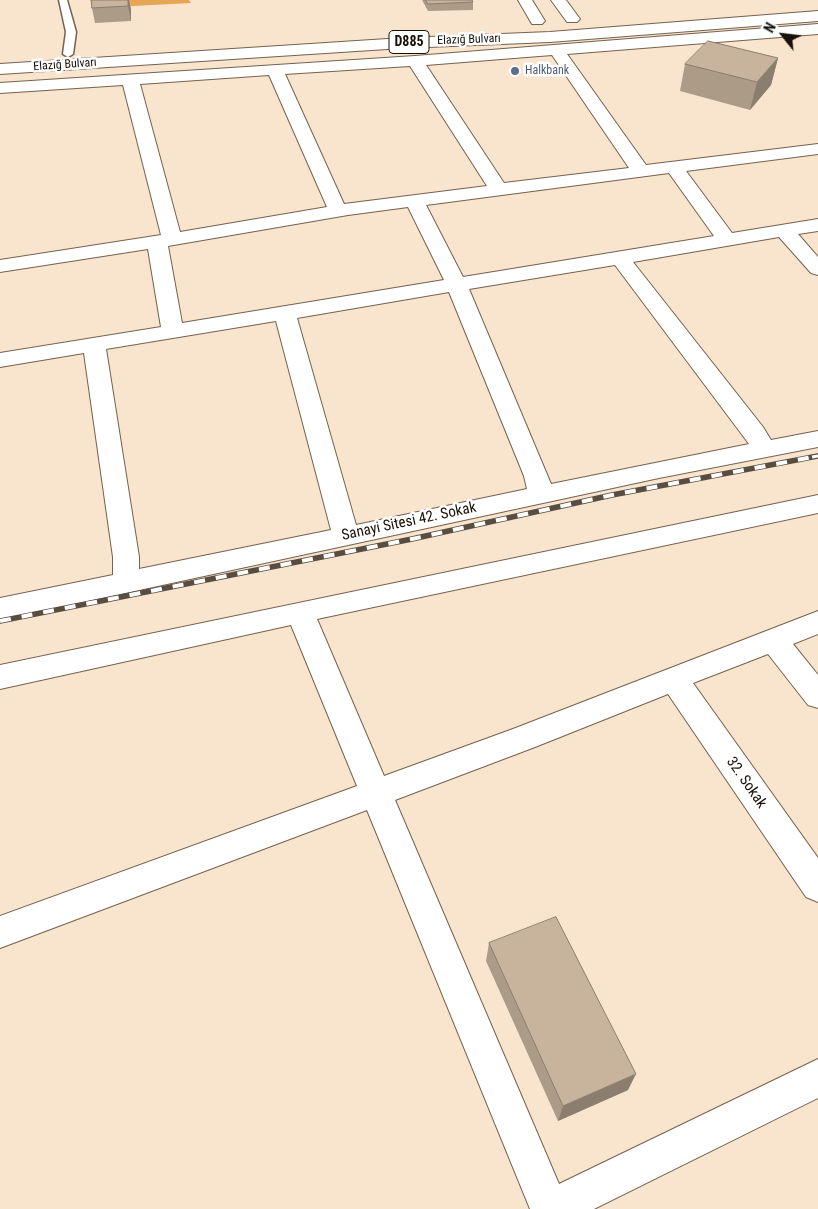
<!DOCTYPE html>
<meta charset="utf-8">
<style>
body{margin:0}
#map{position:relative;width:818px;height:1209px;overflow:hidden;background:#f9e4cd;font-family:"Roboto Condensed",sans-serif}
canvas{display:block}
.north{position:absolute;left:758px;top:10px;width:50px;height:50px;-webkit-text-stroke:4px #fff;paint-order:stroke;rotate:299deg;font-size:14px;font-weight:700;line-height:20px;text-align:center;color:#181109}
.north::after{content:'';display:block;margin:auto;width:18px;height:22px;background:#181109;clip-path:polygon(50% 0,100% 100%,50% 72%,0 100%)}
</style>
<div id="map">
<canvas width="818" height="1209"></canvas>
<div class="north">N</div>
</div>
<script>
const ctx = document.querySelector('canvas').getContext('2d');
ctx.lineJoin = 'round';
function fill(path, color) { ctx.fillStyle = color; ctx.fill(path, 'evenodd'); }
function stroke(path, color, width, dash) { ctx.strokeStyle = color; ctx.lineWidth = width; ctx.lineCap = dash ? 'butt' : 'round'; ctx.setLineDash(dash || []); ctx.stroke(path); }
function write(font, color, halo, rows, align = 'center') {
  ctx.font = font + ' "Roboto Condensed",sans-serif'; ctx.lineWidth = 5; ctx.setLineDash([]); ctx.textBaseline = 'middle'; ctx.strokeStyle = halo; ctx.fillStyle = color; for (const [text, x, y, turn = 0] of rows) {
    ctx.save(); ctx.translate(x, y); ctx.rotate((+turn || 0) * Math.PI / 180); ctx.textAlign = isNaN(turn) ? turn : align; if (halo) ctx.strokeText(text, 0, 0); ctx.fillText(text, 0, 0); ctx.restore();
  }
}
const forest = new Path2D(`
 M90 0H189L191 3 93 8Z`);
const service = new Path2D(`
 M59 0H67L76 32 73 54 68 57 63 54 66 32Z`);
const minor = new Path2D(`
 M818 24V34L567 54 646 165 818 144V154L686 171 732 233 818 219V231L798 234 818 257V275L811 273 779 237 633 262 763 427 771 440 818 431V447L659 478 0 620V598L113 575V557L84 353 0 367V353L161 327 148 249 0 272V260L161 235 123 85 0 93V83L415 56ZM552 55 629 168 504 183 426 65ZM410 66 487 186 344 204 285 74ZM269 75 327 207 180 232 140 84ZM669 173 714 236 463 277 426 205ZM408 207 444 280 182 323 168 246 348 215ZM615 265 749 444 551 484 469 289ZM449 292 524 476 527 489 356 525 297 318ZM276 321 331 530 139 569V557L106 349Z
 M818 495V513L317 619 384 776 513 729 818 611V634L793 644 818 675V708L808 705 768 654 693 683 818 858V902L806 897 668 694 535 747 395 800 559 1184 818 1059V1098L594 1209H530L367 810 0 948V916L357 786 291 625 0 689V665Z`);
const tertiary = new Path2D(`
 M518 0H532L545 21 542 24H532Z
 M551 0H566L580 19 577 22H567Z`);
const trunk = new Path2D(`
 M818 11V21L550 42 403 48 0 74V64L403 38 550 32Z`);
const railFar1 = new Path2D(`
 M812 457 818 456`);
const rail = new Path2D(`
 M0 621 412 539 612 495 818 456`);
const wall = new Path2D(`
 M92 0H129L131 10V21L95 23 92 8Z
 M422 0H472L473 2V10L428 11Z
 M778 58 771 85 750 110 680 91 685 64Z
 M489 943 628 1090 558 1121 486 961Z`);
const shadedWall = new Path2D(`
 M128 0H129L131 10V21L128 6Z
 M778 58 771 85 750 110 757 82Z
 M636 1074 628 1090 558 1121 563 1106Z`);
const building = new Path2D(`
 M92 0H128V6L92 8Z
 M426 0H472L473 2 428 4Z
 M708 41 778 58 757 82 685 64Z
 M556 917 636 1074 563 1106 489 943Z`);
const markers = [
 [515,71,5,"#5c6f8a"]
];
const farStreetnames = [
 ["Elazığ Bulvarı",469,40,-2],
 ["Elazığ Bulvarı",65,65,-4]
];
const farServicenames = [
 ["Halkbank",525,71]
];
const shields = [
 [409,42,40]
];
const shieldNames = [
 ["D885",409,42]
];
const streetNames = [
 ["Sanayi Sitesi 42. Sokak",409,522,-12],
 ["32. Sokak",746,783,55]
];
fill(forest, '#e5a656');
stroke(service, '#74624e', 3);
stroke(minor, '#74624e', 2);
stroke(tertiary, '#74624e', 2);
stroke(trunk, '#74624e', 2);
fill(service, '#fff');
fill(minor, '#fff');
fill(tertiary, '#fff');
fill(trunk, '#fff');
stroke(railFar1, '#584d41', 4.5);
stroke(rail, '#584d41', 5.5);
stroke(railFar1, '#fff', 3, [9]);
stroke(rail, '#fff', 4, [11]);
fill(wall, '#ac9b87');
fill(shadedWall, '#8c7e6e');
fill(building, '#c8b49d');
stroke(building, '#8c7e6e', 1);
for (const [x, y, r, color] of markers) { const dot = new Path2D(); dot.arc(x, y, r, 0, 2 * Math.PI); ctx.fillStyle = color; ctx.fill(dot); stroke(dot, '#fff', 2); }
write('12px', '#181109', '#fff', farStreetnames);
write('12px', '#4e5e75', '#fff', farServicenames, 'left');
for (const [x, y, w] of shields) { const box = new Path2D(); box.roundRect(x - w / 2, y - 11.5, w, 23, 4); ctx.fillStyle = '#fff'; ctx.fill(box); stroke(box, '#181109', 1); }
write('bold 14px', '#181109', null, shieldNames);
write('15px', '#181109', '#fff', streetNames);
</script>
